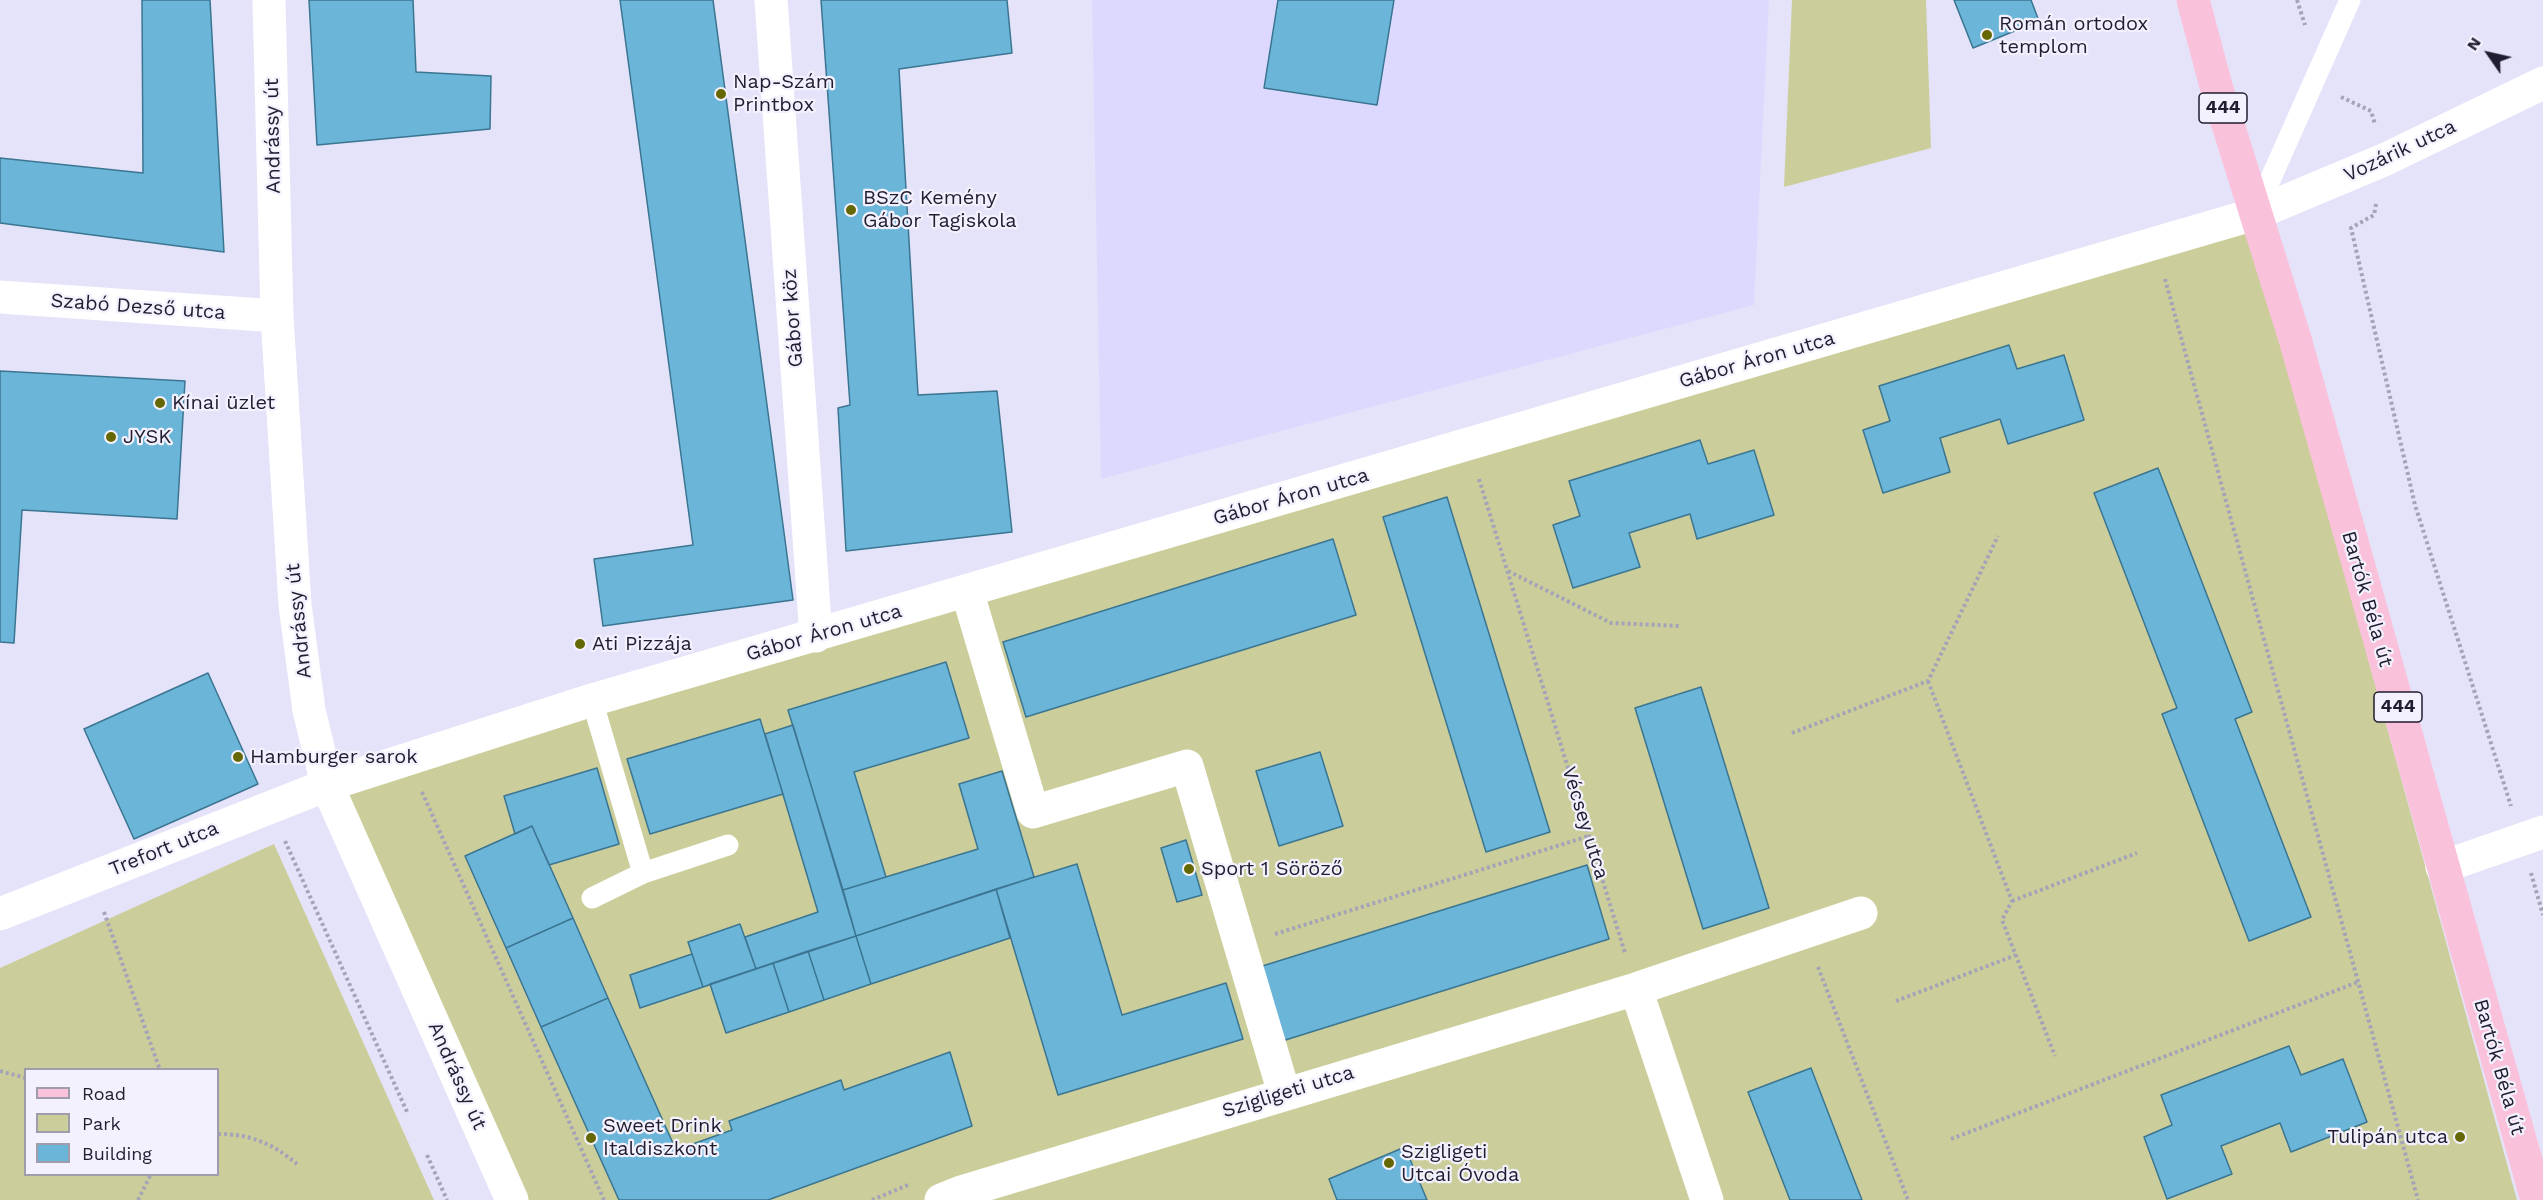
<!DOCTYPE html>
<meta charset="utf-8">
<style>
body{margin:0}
#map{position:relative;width:2543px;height:1200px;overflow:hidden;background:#e5e3f9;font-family:"Work Sans",sans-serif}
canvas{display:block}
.legend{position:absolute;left:24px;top:1068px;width:195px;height:108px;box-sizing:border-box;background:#f3f1fd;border:2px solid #9f9cab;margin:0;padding:8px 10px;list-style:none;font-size:18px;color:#201d31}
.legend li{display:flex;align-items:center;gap:12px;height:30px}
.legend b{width:30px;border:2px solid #9f9cab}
.north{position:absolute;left:2459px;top:24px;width:60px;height:60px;-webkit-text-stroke:4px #f3f1fd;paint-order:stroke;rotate:304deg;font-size:16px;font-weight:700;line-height:24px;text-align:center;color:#201d31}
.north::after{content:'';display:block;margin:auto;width:21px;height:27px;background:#201d31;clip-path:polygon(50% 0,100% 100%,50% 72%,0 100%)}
</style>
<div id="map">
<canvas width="2543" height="1200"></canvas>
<ul class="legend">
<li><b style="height:8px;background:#fac1db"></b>Road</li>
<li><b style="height:16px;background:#cbce9a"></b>Park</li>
<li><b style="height:16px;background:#6bb5d9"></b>Building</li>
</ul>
<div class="north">N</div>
</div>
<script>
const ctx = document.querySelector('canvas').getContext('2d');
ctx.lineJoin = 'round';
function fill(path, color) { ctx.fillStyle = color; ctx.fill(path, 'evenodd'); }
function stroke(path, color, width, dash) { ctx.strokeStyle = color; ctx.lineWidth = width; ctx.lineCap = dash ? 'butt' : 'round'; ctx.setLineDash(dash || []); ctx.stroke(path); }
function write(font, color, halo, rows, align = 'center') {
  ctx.font = font + ' "Work Sans",sans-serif'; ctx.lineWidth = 4.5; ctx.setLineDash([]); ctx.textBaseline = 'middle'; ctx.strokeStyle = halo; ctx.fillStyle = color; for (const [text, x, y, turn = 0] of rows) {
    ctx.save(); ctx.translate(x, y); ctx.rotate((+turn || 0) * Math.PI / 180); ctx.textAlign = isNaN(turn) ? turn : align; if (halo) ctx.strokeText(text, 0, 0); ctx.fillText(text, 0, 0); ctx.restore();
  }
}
const built = new Path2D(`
 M1092 0H1769L1754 305 1101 479Z`);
const green = new Path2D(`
 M1792 0H1926L1931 148 1784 187Z
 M2248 222 2517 1200H528L343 784Z
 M274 844 434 1200H0V968ZM26 1070H218V1174H26Z`);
const building = new Path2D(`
 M142 0H210L224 252 0 223V158L143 173Z
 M309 0H413L416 72 491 76 490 129 317 145Z
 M620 0H713L793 600 603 626 594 559 693 545Z
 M821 0H1007L1012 53 899 69 918 395 997 391 1012 532 846 551 838 408 850 405Z
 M1278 0H1394L1377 105 1264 88Z
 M1954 0H2031L2039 21 1973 48Z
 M2009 345 2017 369 2064 355 2084 420 2008 444 2000 419 1940 438 1950 472 1883 493 1863 430 1890 421 1879 386Z
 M0 371 185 381 177 519 22 510 14 643 0 642Z
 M1700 440 1708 464 1754 450 1774 515 1697 539 1690 514 1629 533 1640 567 1573 588 1553 525 1580 516 1569 481Z
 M2158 468 2252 712 2235 719 2311 917 2249 941 2162 714 2177 708 2094 493Z
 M1447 497 1550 832 1486 852 1383 517Z
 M1333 539 1356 615 1026 717 1003 642Z
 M946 662 969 738 854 772 886 877 843 890 788 710Z
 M208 673 258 784 134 839 84 729Z
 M1701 687 1769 908 1703 929 1635 708Z
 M760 719 783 794 650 834 627 759Z
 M793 725 856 936 756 969 745 937 818 912 765 734Z
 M1320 752 1343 826 1279 846 1256 771Z
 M597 768 619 844 549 865 532 826 515 834 504 796Z
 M1002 771 1034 877 856 936 843 890 978 849 959 784Z
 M532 826 573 918 506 948 465 856Z
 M1186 840 1202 895 1177 902 1161 848Z
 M1077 864 1122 1015 1226 983 1243 1039 1058 1095 996 889Z
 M1587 865 1609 939 1279 1042 1256 968Z
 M996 889 1010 938 871 984 856 936Z
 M573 918 608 998 541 1027 506 948Z
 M740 924 756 969 703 987 688 942Z
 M856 936 871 984 824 1000 808 951Z
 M808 951 824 1000 789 1012 773 963Z
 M692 954 703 987 640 1008 630 975Z
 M773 963 789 1012 726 1033 710 984Z
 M608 998 676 1150 732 1130 729 1121 841 1080 844 1090 950 1052 972 1126 768 1200H619L541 1027Z
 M2289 1046 2301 1075 2343 1059 2367 1122 2291 1152 2280 1123 2221 1146 2232 1174 2167 1199 2144 1137 2172 1125 2161 1095Z
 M1811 1068 1846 1159 1862 1200H1790L1748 1092Z
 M1405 1147 1427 1200H1337L1329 1179Z`);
const path = new Path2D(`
 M2297 0 2305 25
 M2341 97 2371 111 2375 124
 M2376 204 2374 215 2351 228 2415 505 2511 806
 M2165 279 2418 1200
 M1479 479 1625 953
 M1508 571 1611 623 1681 626
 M1928 681 2012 901 2002 920 2055 1056
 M1792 733 1928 681 1998 536
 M422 792 604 1200
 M285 841 408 1114
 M2531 873 2543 915
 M2012 901 2137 853
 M104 912 160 1070
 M1275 934 1589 836
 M1818 967 1908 1200
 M1896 1001 2016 955
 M0 1071 26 1078
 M218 1134C250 1134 272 1143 297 1164
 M1951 1139 2358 982
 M427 1155 447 1200
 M138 1200 151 1174
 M872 1200 908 1185`);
const service = new Path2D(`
 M2255 214 2350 0
 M592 700 643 873
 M592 898 643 873 728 845`);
const minor = new Path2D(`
 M269 0 277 316 295 605 309 710 327 785 512 1200
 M771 0 816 636
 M0 297 277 316
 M967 591 1033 812 1187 766 1284 1093
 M2442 867 2543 832
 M0 914 327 785 592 700 2255 214 2386 159 2543 83
 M1636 989 1707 1200
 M941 1200 961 1192 1636 989 1861 913`);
const primary = new Path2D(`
 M2193 0 2216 86 2295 339 2537 1200`);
const markers = [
 [1987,35,6,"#656703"],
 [721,94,6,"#656703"],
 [851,210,6,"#656703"],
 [160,403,6,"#656703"],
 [111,437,6,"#656703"],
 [580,644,6,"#656703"],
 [238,757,6,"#656703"],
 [1189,869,6,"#656703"],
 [2460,1137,6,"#656703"],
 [591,1138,6,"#656703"],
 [1389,1163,6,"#656703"]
];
const shields = [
 [2223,108,48],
 [2398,707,48]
];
const shieldNames = [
 ["444",2223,108],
 ["444",2398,707]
];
const poiNames = [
 ["Román ortodox",1999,24],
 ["templom",1999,47],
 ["Nap-Szám",733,82],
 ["Printbox",733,105],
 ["BSzC Kemény",863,198],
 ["Gábor Tagiskola",863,221],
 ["Kínai üzlet",172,403],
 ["JYSK",123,437],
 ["Ati Pizzája",592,644],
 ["Hamburger sarok",250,757],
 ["Sport 1 Söröző",1201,869],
 ["Sweet Drink",603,1126],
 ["Italdiszkont",603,1149],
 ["Tulipán utca",2448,1137,"right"],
 ["Szigligeti",1401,1152],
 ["Utcai Óvoda",1401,1175]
];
const streetNames = [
 ["Andrássy út",273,136,-91],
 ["Vozárik utca",2400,151,-25],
 ["Szabó Dezső utca",138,307,4],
 ["Gábor köz",793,318,-94],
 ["Gábor Áron utca",1757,360,-16],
 ["Gábor Áron utca",1291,497,-16],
 ["Bartók Béla út",2367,599,74],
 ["Andrássy út",299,621,-96],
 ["Gábor Áron utca",824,633,-16],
 ["Vécsey utca",1585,823,73],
 ["Trefort utca",164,849,-22],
 ["Bartók Béla út",2499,1067,74],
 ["Andrássy út",457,1076,66],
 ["Szigligeti utca",1288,1092,-17]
];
fill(built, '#ddd9fe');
fill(green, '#cbce9a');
fill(building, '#6bb5d9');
stroke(building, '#3b7591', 1.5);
stroke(path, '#a5a3b8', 4, [3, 3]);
stroke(service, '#fff', 21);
stroke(minor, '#fff', 33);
stroke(primary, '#fac1db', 33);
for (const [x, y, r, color] of markers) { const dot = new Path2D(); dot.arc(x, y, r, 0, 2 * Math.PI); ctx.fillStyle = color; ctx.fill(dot); stroke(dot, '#f3f1fd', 2); }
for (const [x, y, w] of shields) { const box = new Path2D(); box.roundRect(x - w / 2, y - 15, w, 30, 4.5); ctx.fillStyle = '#f3f1fd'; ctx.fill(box); stroke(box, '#201d31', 1.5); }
write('bold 18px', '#201d31', null, shieldNames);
write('20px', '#201d31', '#f3f1fd', poiNames, 'left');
write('20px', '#201d31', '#f3f1fd', streetNames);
</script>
